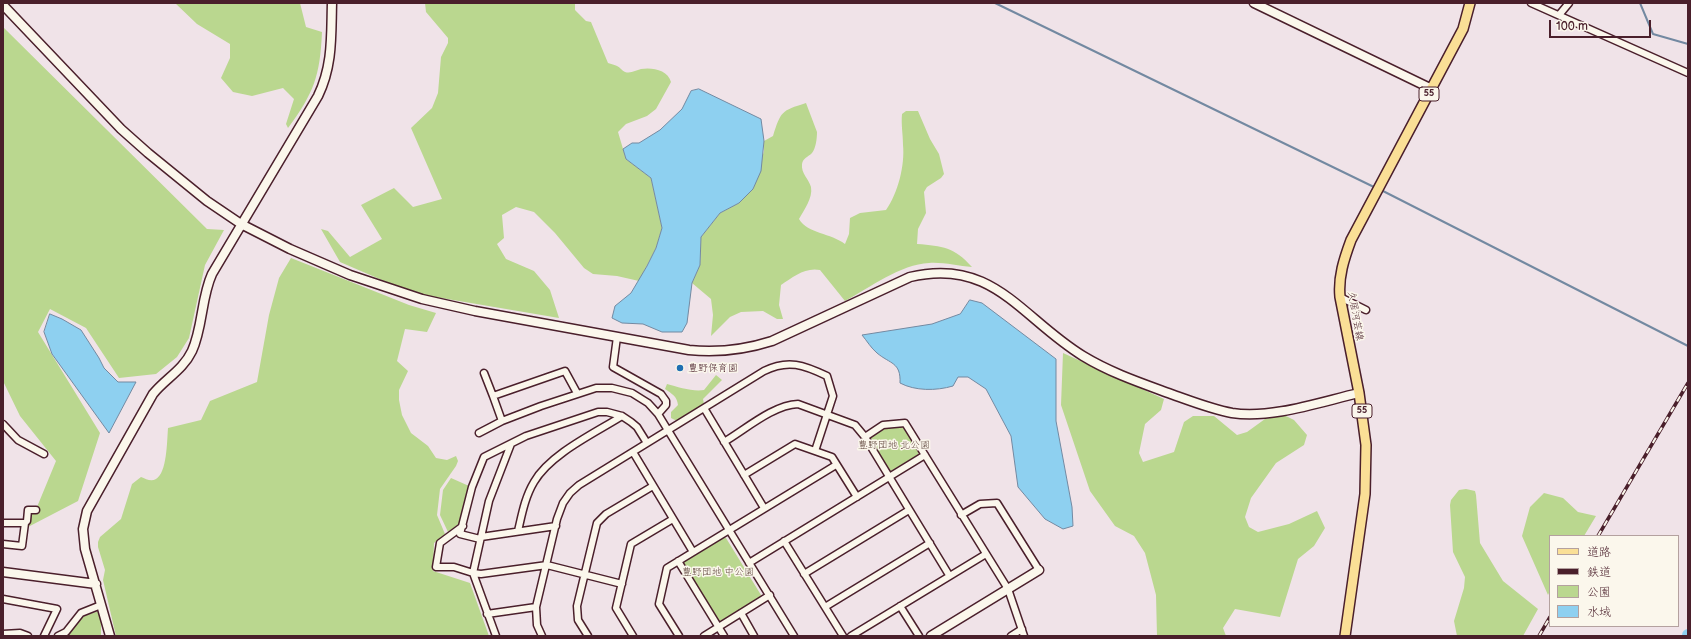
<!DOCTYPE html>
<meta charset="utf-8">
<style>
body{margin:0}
#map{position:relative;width:1691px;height:639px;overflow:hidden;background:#f0e3e8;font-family:"Balsamiq Sans","Klee One",sans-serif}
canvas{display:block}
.frame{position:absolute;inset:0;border:4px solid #4a1f2b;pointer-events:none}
.legend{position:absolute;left:1549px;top:535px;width:130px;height:92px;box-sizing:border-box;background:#fbf7ec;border:1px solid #b4a19f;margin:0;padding:5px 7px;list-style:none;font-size:12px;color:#4a1f2b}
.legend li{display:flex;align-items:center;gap:8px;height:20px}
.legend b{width:20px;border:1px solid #b4a19f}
.scale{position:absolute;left:1549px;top:20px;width:102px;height:18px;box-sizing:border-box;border:2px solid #4a1f2b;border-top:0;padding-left:5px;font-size:12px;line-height:14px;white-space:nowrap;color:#4a1f2b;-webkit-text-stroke:3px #fbf7ec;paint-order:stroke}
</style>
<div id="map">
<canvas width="1691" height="639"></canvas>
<div class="frame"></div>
<ul class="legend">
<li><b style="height:5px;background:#fadf96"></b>道路</li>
<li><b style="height:5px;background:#4a1f2b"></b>鉄道</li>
<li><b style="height:11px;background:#bad78f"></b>公園</li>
<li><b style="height:11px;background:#8ed0f0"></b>水域</li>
</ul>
<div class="scale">100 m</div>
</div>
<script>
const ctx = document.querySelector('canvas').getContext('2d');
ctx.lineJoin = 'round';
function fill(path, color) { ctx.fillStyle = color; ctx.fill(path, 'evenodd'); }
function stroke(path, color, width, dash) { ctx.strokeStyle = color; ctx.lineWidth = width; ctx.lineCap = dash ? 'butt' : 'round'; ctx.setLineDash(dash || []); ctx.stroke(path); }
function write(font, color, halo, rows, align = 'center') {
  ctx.font = font + ' "Balsamiq Sans","Klee One",sans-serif'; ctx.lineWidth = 3; ctx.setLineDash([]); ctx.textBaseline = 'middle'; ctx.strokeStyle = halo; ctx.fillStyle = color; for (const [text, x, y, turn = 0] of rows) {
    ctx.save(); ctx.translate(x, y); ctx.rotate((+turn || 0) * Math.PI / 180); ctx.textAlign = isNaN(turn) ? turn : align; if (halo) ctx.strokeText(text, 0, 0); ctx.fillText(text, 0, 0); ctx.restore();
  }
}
const green = new Path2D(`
 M175 3H300L306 27 322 32C320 76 314 93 288 128L286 124 294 99 283 88 252 96 233 92 221 78 230 58V44L197 24Z
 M425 3H575V10L586 21 591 22 608 63C611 64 615 65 617 66 620 67 622 71 625 72 631 74 636 70 641 69 652 67 668 70 671 82L656 109 647 116 626 124 618 132 626 159 651 178 662 228 656 248 639 281 617 276 593 274 584 268 555 233 534 212 516 207 502 215 504 238 497 244 506 259 534 271 550 290 559 318 412 293 340 262 321 229 328 231 350 257 382 239 361 205 394 188 413 207 442 199 411 128 432 108 438 93 441 57 448 43V38L426 12Z
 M3 27 207 229 224 230 205 265 189 338 177 357 156 374 119 378 86 328 50 309 38 332 100 433 78 501 28 527 31 513 39 514 37 507 56 461 20 416 3 381Z
 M806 103 817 132C817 138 816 148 812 153 808 157 803 158 802 164 801 174 809 179 811 187 813 198 804 210 799 219 808 234 831 233 845 244L849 234 850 218 860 213 886 210C898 193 905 165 903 145 903 134 901 125 902 114L906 111H918L930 139 939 154 944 174 941 178 927 187 924 192 926 213 918 229 917 244C943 246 954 247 972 267 958 266 943 262 929 263 901 264 869 288 845 301L820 270C805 267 793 277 781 285L779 305 783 319H777L763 311 741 312 730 317 711 336 713 315 711 299 692 283 700 265 701 237 720 213 739 203 753 189 764 151V141L773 136C781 111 781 111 806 103Z
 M291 258 409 305 436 313 427 332 405 329 397 361 408 371 399 390V400L402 415 411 433 428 446 436 458 447 460 456 456 458 461 456 466 440 489 437 515 445 534 434 543 433 571 470 583 489 636H116L103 580 105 570 98 547V542L100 537 121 519 132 484 141 477C146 479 151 482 156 479 167 473 167 441 168 428L201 420 210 401 257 382 269 315 279 278Z
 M1063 353 1164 399 1161 410 1145 424 1139 453 1143 462 1174 452 1184 422 1193 416H1214L1237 435 1247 432 1265 419 1284 415 1294 420 1307 435 1304 445 1276 463 1251 498 1245 517 1249 527 1258 532 1289 524 1317 511 1325 528 1314 546 1298 559 1280 617 1235 609 1223 628 1226 636H1157L1156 595 1145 553 1134 536 1115 526 1090 491 1061 405Z
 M716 375 722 380 703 399 704 404 677 421 671 418V412L678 405C677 396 672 394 665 389L667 384C678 387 693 392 704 390Z
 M903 426 919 450 918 455 891 471 888 470 870 440V437L884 428Z
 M451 478 469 486 462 520 459 524 448 532 440 515 443 490Z
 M1466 489 1475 491 1476 495 1480 543 1503 581 1538 609 1523 636H1457L1454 621 1464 588 1465 577 1453 552 1450 505 1451 500 1459 490Z
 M1544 493 1563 498 1578 512 1596 516 1584 536H1550V591L1548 595 1522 536 1530 507Z
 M724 537 726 538 761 595 760 598 721 622 718 621 683 565 684 561Z
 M99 611 101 620V636H65L69 634 81 617Z`);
const water = new Path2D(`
 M699 89 761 119 764 141 761 171 753 189 739 203 720 213 701 237 700 265 692 283 687 323 682 332H662L643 324 622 323 612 318 615 306 631 293 647 266 656 248 662 228 651 178 626 159 623 149 632 143H639L660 130 682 109 691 91Z
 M970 300 982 303 1056 359V421L1072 507 1073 526 1063 529 1045 519 1018 487 1011 436 986 389 968 377H958L953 386C936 391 915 391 900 383 901 362 890 364 877 353 871 348 867 341 862 335L932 324 960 314Z
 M50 314 62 319 81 330 99 358 104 368 118 382H136L109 433 52 354 44 332Z`);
const stream = new Path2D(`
 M995 3 1376 188
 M1640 3 1653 34 1688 44
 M1381 190 1688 346`);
const river = new Path2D(`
 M1688 636V635`);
const street = new Path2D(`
 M1531 3 1688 73
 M1559 15 1569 3
 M1340 297 1366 310
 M617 337 613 367 661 394 666 401V405L658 414
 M484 373 493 396
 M704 408 764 508
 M502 421 493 396 565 371 577 393
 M3 424 18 440 44 454
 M479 433 502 421 541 406 596 388H612L632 393 648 403 658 414 794 636
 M865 437 883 425 905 423 1008 589 1024 636
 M724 442C746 429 773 405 798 404L855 425 865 437 949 575
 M633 452 693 552
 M744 475 795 444 832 457 857 497
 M961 515 980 504 997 503 1039 570
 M3 523H25L22 546 3 544
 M25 523 27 521 28 510H36
 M463 526 440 543 436 567H454L473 573 481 574 547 565 622 584
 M518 531C522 514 525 497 534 482 550 454 595 433 622 416
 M481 537 556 526
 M480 539 460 534 472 487 484 457 526 436 598 412H607L622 416 631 422 637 427 647 443
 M784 541 843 636
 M678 561 724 636
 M749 563 925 455
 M804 574 909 510
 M3 599 57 609 44 636
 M900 606 919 636
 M825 607 930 543
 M741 613 754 636
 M487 614 536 607
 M3 634 20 633 28 636
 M58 636 66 632 81 613 101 605
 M496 636 473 573 489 501 511 444
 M542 636 537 625 536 607 557 519 563 503 570 493 579 485 764 371C788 359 804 365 827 376L833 396 815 451
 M588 636 578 620 577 606 597 523 606 514 653 486
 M633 636 616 608 631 544 673 519
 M679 636 659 604 667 568 836 465
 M704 636 770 595
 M851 636 986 554
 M1011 636 1022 629`);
const secondary = new Path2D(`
 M1254 3 1432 89
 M3 5 121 129 148 153 207 201 241 224 290 249 350 275 422 299 475 311 689 350C719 353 744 350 772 341L910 277C993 257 1021 318 1083 356 1111 373 1141 383 1171 394 1191 401 1211 409 1232 413 1272 419 1320 402 1359 393
 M3 572 96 584
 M110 636 85 549 83 529 87 511 153 394C165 379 183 370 192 351 203 327 201 298 212 274L318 96C333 65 331 36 332 3
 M931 636 1039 570`);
const primary = new Path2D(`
 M1345 636 1365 494 1366 445 1359 393 1340 297C1338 277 1344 259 1351 240L1463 29 1470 3`);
const rail = new Path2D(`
 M1598 536 1688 383
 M1539 636 1550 617`);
const markers = [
 [680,368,4,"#1f6fb2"]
];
const shields = [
 [1429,94,20],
 [1362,411,20]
];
const shieldNames = [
 ["55",1429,94],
 ["55",1362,411]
];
const streetNames = [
 ["久居河芸線",1355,316,80]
];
const poiNames = [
 ["豊野保育園",688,368]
];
const parkNames = [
 ["豊野団地 北公園",894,445],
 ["豊野団地 中公園",718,572]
];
fill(green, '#bad78f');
fill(water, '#8ed0f0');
stroke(water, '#7389a1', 1);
stroke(stream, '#7389a1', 2);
stroke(river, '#8ed0f0', 12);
stroke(street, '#4a1f2b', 9);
stroke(secondary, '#4a1f2b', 11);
stroke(primary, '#4a1f2b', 12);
stroke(street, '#fbf7ec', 6);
stroke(secondary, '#fbf7ec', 8);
stroke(primary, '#fadf96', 9);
stroke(rail, '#4a1f2b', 3.5);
stroke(rail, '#fbf7ec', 2, [6]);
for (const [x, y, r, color] of markers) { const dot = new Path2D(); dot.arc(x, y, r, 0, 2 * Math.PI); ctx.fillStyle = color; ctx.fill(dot); stroke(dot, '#fbf7ec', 1.5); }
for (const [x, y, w] of shields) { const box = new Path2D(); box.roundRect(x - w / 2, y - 7, w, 14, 3); ctx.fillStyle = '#fbf7ec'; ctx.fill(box); stroke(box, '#4a1f2b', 1); }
write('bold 9px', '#4a1f2b', null, shieldNames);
write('10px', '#4a1f2b', '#fbf7ec', streetNames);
write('10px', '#4a1f2b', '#fbf7ec', poiNames, 'left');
write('10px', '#664d44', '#fbf7ec', parkNames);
</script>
